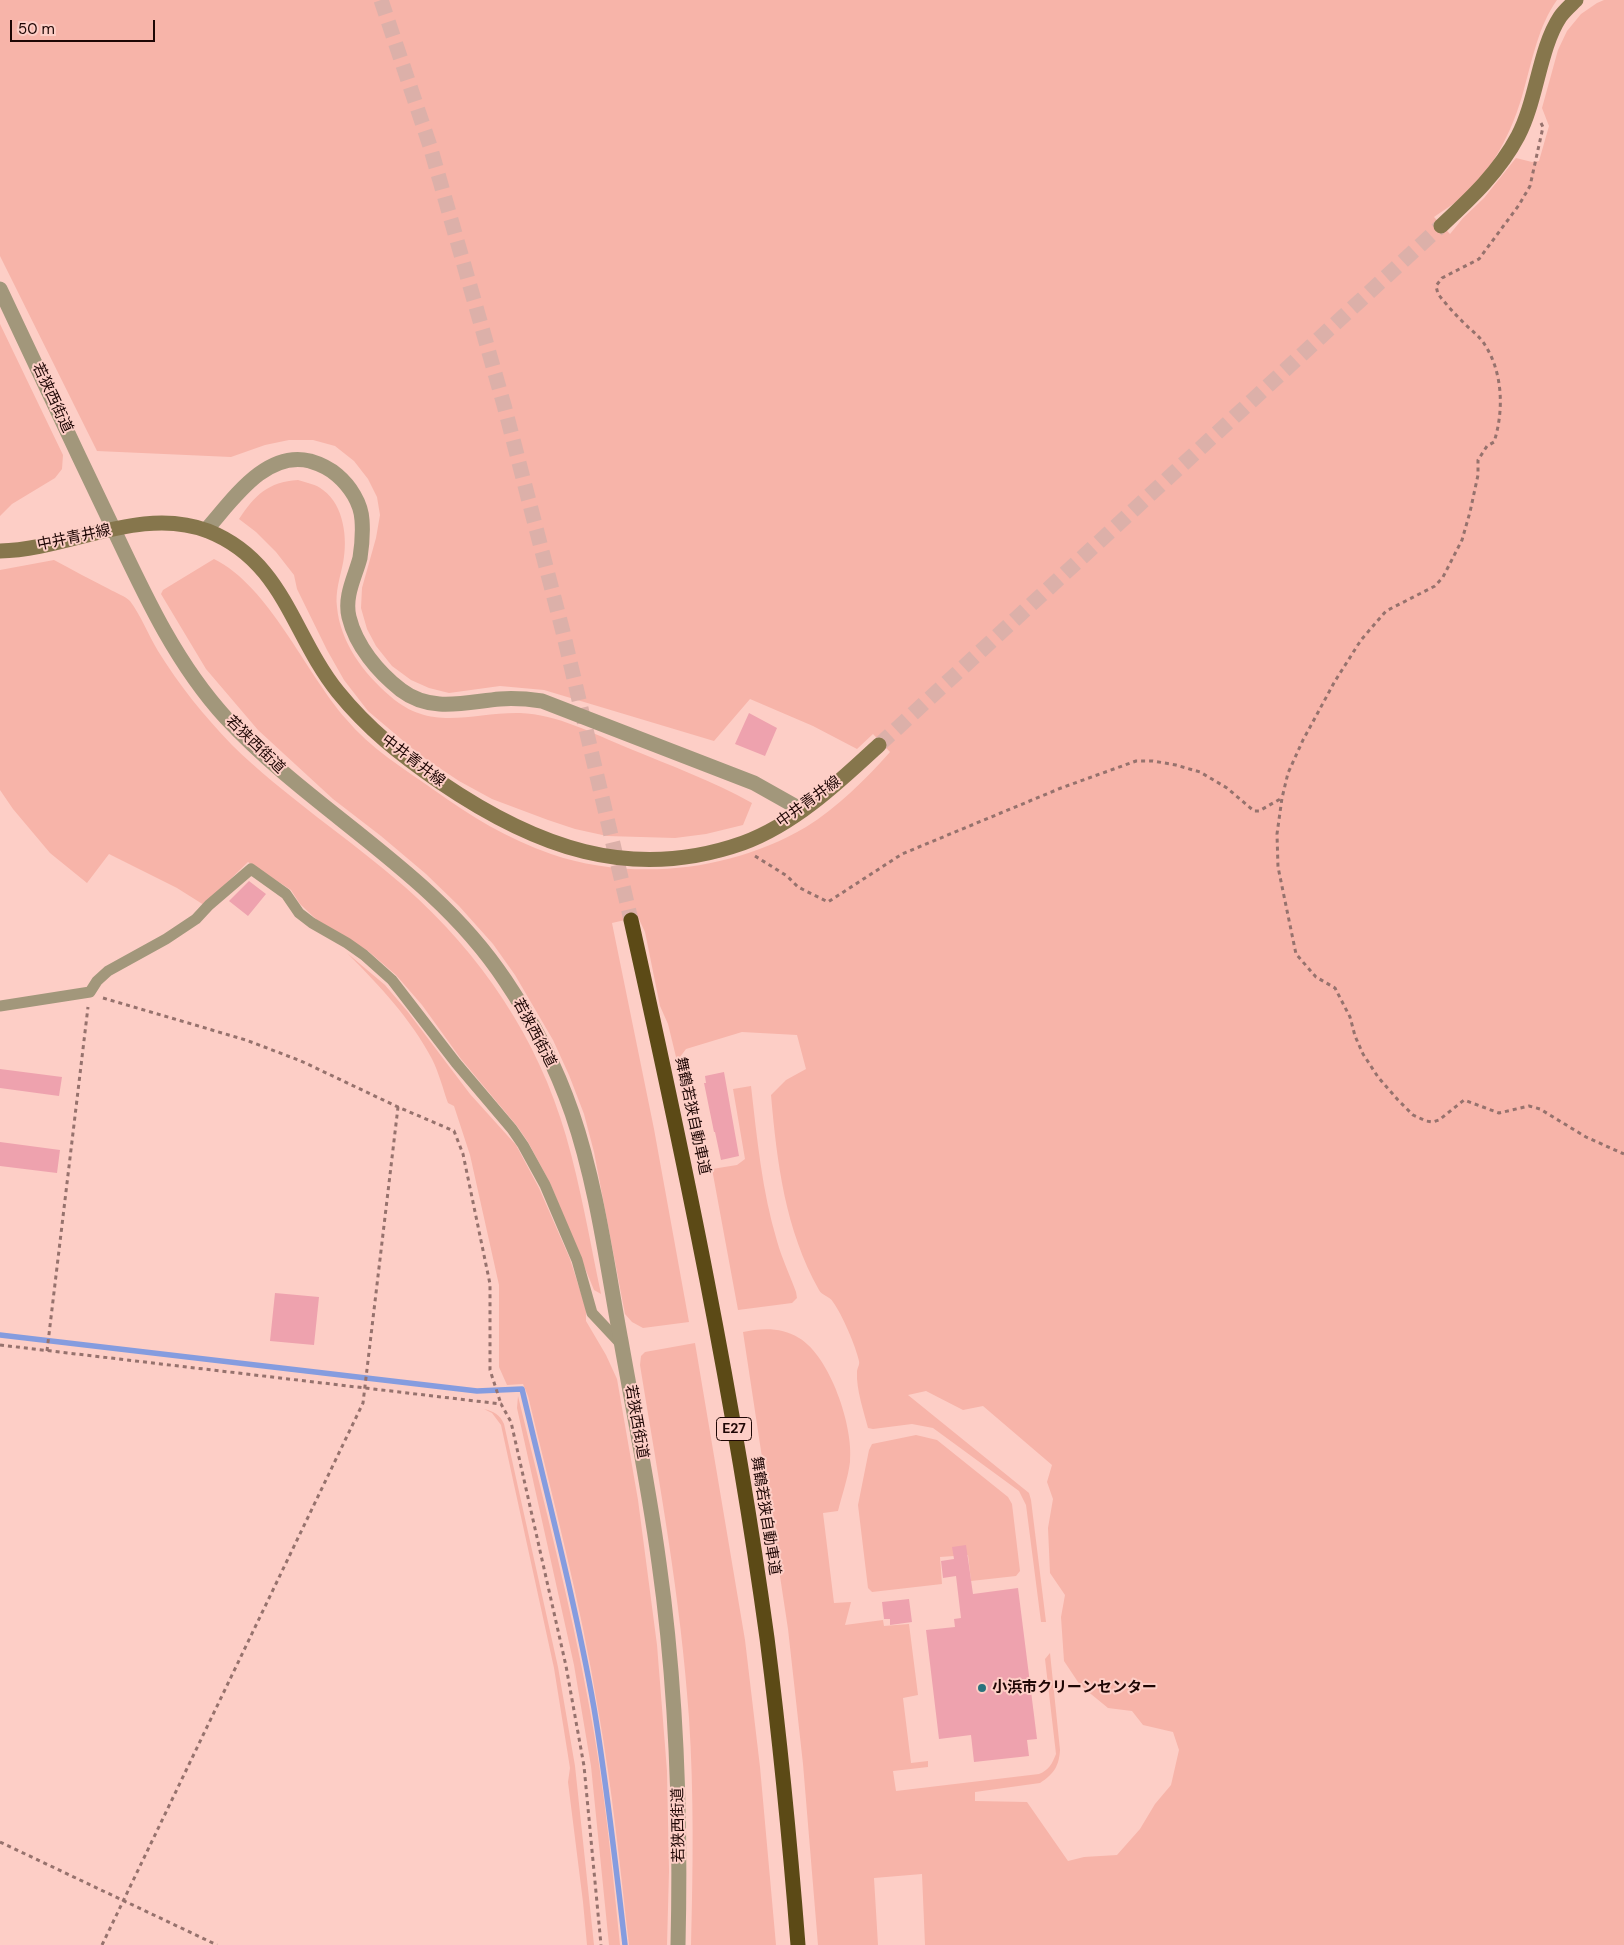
<!DOCTYPE html>
<meta charset="utf-8">
<style>
body{margin:0}
#map{position:relative;width:1624px;height:1945px;overflow:hidden;background:#fdcec6;font-family:"DM Sans",sans-serif}
canvas{display:block}
.scale{position:absolute;left:10px;top:20px;width:145px;height:22px;box-sizing:border-box;border:2px solid #1e0604;border-top:0;padding-left:6px;font-size:15px;line-height:18px;white-space:nowrap;color:#1e0604;-webkit-text-stroke:4px #fdcec6;paint-order:stroke}
</style>
<div id="map">
<canvas width="1624" height="1945"></canvas>
<div class="scale">50 m</div>
</div>
<script>
const ctx = document.querySelector('canvas').getContext('2d');
ctx.lineJoin = 'round';
function fill(path, color) { ctx.fillStyle = color; ctx.fill(path, 'evenodd'); }
function stroke(path, color, width, dash) { ctx.strokeStyle = color; ctx.lineWidth = width; ctx.lineCap = dash ? 'butt' : 'round'; ctx.setLineDash(dash || []); ctx.stroke(path); }
function write(font, color, halo, rows, align = 'center') {
  ctx.font = font + ' "DM Sans","Noto Sans JP",sans-serif'; ctx.lineWidth = 4; ctx.setLineDash([]); ctx.textBaseline = 'middle'; ctx.strokeStyle = halo; ctx.fillStyle = color; for (const [text, x, y, turn = 0] of rows) {
    ctx.save(); ctx.translate(x, y); ctx.rotate((+turn || 0) * Math.PI / 180); ctx.textAlign = isNaN(turn) ? turn : align; if (halo) ctx.strokeText(text, 0, 0); ctx.fillText(text, 0, 0); ctx.restore();
  }
}
const green = new Path2D(`
 M0 0H1557C1538 27 1533 58 1524 89 1513 131 1491 175 1456 202 1449 207 1441 212 1434 217L1450 234 1463 218 1484 198 1516 158 1532 162 1539 161 1549 126 1542 108 1558 50 1567 31 1581 14 1597 3 1604 0H1624V1945H925L922 1874 874 1878 878 1945H818L803 1764 788 1629 743 1332C761 1328 782 1327 799 1338 830 1356 854 1427 850 1462 848 1478 842 1495 838 1511L823 1513 834 1603 851 1602 845 1625 883 1620 884 1626 909 1624 918 1695 903 1698 911 1763 928 1761V1767L893 1771 896 1791 1039 1774C1049 1770 1052 1764 1056 1754L1045 1659 1050 1653 1060 1750C1059 1766 1054 1774 1040 1783L975 1792V1801L1027 1802 1068 1861 1084 1857 1117 1855 1140 1829 1155 1804 1171 1785 1179 1750 1173 1732 1143 1725 1132 1711 1108 1708 1080 1685 1064 1661 1061 1617 1065 1595 1050 1573 1048 1528 1053 1499 1047 1482 1052 1465 983 1406 963 1410 926 1391 908 1395 1029 1493 1031 1500 1046 1622H1041L1026 1505 1019 1491 933 1428 912 1424 873 1429 868 1428C864 1412 856 1389 857 1372 857 1368 860 1365 859 1361 856 1347 842 1314 833 1302 830 1296 822 1296 819 1290 785 1229 777 1163 771 1095L786 1080 806 1069 797 1035 742 1032 686 1049 677 1061 668 1024 660 1006 645 932 638 917 612 923 654 1129 689 1322 643 1328 632 1322 625 1314 594 1152 584 1114 569 1075 553 1040 515 975 493 944 459 906 426 874 381 836 333 799 258 730 206 669 161 594 163 590 214 559C269 586 305 672 346 719 370 748 403 768 434 790 470 816 508 839 551 854 633 882 732 871 806 827 837 808 866 779 890 752L873 734 857 749 813 726 750 699 714 741 544 690 500 686 449 693 429 688 411 680 392 666 376 646 367 629 361 608 362 588 376 538 380 515 377 497 368 479 354 461 335 446 313 440H289L265 445 231 457 97 451 0 256Z
 M0 324 63 455 62 469 55 478 12 504 0 516Z
 M298 480C307 483 316 484 323 490 344 505 348 539 343 563 340 578 335 592 337 607 340 642 364 674 390 696 432 733 472 712 520 713 557 714 594 734 628 748 669 765 713 781 752 803L743 825 706 834 675 838 607 836 575 829 548 820 492 799 459 781 420 755 368 711 344 680 327 650 297 589 294 575 276 552 256 532 239 519C255 495 268 482 298 480Z
 M54 560C73 570 91 580 109 589 116 593 125 596 130 601 140 614 149 636 158 651 179 685 204 716 232 745 285 797 349 838 405 887 481 954 538 1038 566 1136 581 1188 590 1242 601 1294L594 1290 550 1183 528 1142 517 1126 461 1059 422 1005 396 975 368 951 317 920 300 904 291 890 248 862 204 905 177 888 109 854 87 883 50 853 13 809 0 790V570Z
 M347 953 385 985 408 1012 470 1094 516 1145 539 1188 570 1259 586 1309V1321L606 1355 617 1379 638 1500 657 1645 667 1771 669 1871 667 1945H629C620 1866 612 1787 598 1709 581 1604 553 1500 528 1396L523 1384 507 1385 499 1367V1285L470 1155 454 1106 448 1103C443 1089 439 1073 432 1059 411 1019 379 985 347 953Z
 M751 1086C757 1138 762 1191 777 1241 782 1259 790 1275 796 1292L797 1298 792 1303 738 1310 712 1169 737 1165 745 1159 733 1089Z
 M695 1343 745 1640 760 1767 776 1945H691C693 1869 694 1794 689 1718 681 1599 659 1482 640 1365L641 1356 645 1352Z
 M518 1396C543 1499 570 1601 589 1705 604 1784 612 1865 620 1945H609L591 1766 574 1665 517 1408Z
 M484 1409C495 1412 499 1414 504 1424L558 1667 575 1766 594 1945H587L583 1902 568 1782 570 1768 554 1668 501 1425 492 1413Z
 M916 1435 937 1440 1008 1497 1012 1504 1020 1571 1016 1576 971 1581 968 1555 940 1557 942 1584 872 1592 868 1588 858 1505 869 1450 872 1444Z`);
const stream = new Path2D(`
 M0 1335 477 1391 522 1389C547 1495 575 1601 594 1708 607 1786 616 1866 625 1945`);
const building = new Path2D(`
 M749 713 777 728 765 756 735 744Z
 M249 881 266 894 248 916 229 901Z
 M0 1069 62 1077 59 1096 0 1088Z
 M724 1072 739 1156 721 1160 715 1132H714L704 1083H706L705 1076Z
 M0 1142 60 1150 57 1173 0 1166Z
 M275 1293 319 1297 314 1345 270 1341Z
 M966 1545 973 1594 1018 1588 1037 1739 1027 1740 1029 1756 974 1762 971 1735 939 1739 926 1630 955 1627 954 1619 961 1618 956 1576 943 1578 941 1561 954 1559 952 1547Z
 M909 1599 912 1622 890 1625V1619H884L882 1602Z`);
const secondaryTunnel = new Path2D(`
 M879 745 1441 226`);
const motorwayTunnel = new Path2D(`
 M381 0 430 146 504 405 563 632 631 920`);
const path = new Path2D(`
 M1541 123 1543 127 1530 186 1519 205 1479 259 1442 278 1436 286 1438 294C1445 303 1453 312 1461 320 1469 329 1479 335 1485 345 1503 373 1504 411 1494 442L1487 446 1478 460V475L1470 512 1462 540 1443 577 1435 586 1386 611 1361 640 1335 681 1303 740 1288 773 1282 798 1277 834 1278 867 1296 954 1316 977 1335 988 1350 1017 1355 1036 1363 1054 1378 1077 1398 1100 1413 1115 1426 1121 1433 1122 1439 1120 1464 1100 1499 1113 1529 1106 1540 1109 1586 1137 1624 1154
 M755 856 787 876 798 887 828 902 902 854 1061 788 1136 761H1153L1176 765 1200 772 1227 788 1254 811H1259L1282 798
 M103 998 246 1040 301 1061 398 1107 454 1131 463 1154 490 1284V1370L501 1404
 M0 1345 501 1404 511 1422 566 1666 584 1766 601 1945
 M47 1351 88 1007
 M0 1842 217 1945
 M102 1945 363 1403 398 1107`);
const service = new Path2D(`
 M0 1006 90 992 97 981 108 971 166 939 196 919 209 905 251 869 286 894 299 913 312 923 347 943 364 955 392 980 456 1063 512 1129 523 1145 545 1185 577 1260 592 1313 621 1344`);
const tertiary = new Path2D(`
 M0 289C35 363 69 436 104 509 139 582 171 658 226 718 313 812 433 871 505 980 532 1020 556 1067 572 1113 597 1186 607 1266 621 1341 634 1415 649 1488 659 1563 677 1690 681 1817 678 1945
 M206 530C232 501 265 450 310 461 320 464 329 468 337 475 350 486 361 503 362 520 363 533 362 545 360 558 355 577 344 596 349 617 356 646 378 672 401 690 431 713 466 702 500 699 514 698 528 699 542 701L754 783 802 810`);
const secondary = new Path2D(`
 M1441 226C1471 198 1499 172 1518 136 1537 100 1539 49 1560 17 1564 11 1571 5 1576 0
 M0 551C68 550 141 505 208 531 284 561 292 635 338 692 368 729 401 755 440 782 534 846 630 883 743 843 795 824 839 782 879 745`);
const motorway = new Path2D(`
 M631 920C684 1158 734 1397 767 1638 780 1740 790 1843 798 1945`);
const markers = [
 [982,1688,5,"#2a727d"]
];
const shields = [
 [734,1429,35]
];
const shieldNames = [
 ["E27",734,1429]
];
const streetNames = [
 ["若狭西街道",52,398,65],
 ["中井青井線",74,538,-12],
 ["若狭西街道",255,745,44],
 ["中井青井線",413,761,37],
 ["中井青井線",809,802,-36],
 ["若狭西街道",534,1033,62],
 ["舞鶴若狭自動車道",692,1116,78],
 ["若狭西街道",636,1422,80],
 ["舞鶴若狭自動車道",765,1516,81],
 ["若狭西街道",679,1825,-91]
];
const poiNames = [
 ["小浜市クリーンセンター",992,1688]
];
fill(green, '#f7b4a9');
stroke(stream, '#859cdf', 5.5);
fill(building, '#eea2ae');
stroke(secondaryTunnel, '#dcb0a9', 15, [15, 8]);
stroke(motorwayTunnel, '#dcb0a9', 15, [15, 8]);
stroke(path, '#96726d', 3, [4, 4]);
stroke(service, '#a2977b', 11);
stroke(tertiary, '#a2977b', 15);
stroke(secondary, '#86764c', 15);
stroke(motorway, '#5c4a16', 15);
for (const [x, y, r, color] of markers) { const dot = new Path2D(); dot.arc(x, y, r, 0, 2 * Math.PI); ctx.fillStyle = color; ctx.fill(dot); stroke(dot, '#fdcec6', 2); }
for (const [x, y, w] of shields) { const box = new Path2D(); box.roundRect(x - w / 2, y - 11.5, w, 23, 4); ctx.fillStyle = '#fdcec6'; ctx.fill(box); stroke(box, '#1e0604', 1); }
write('bold 14px', '#1e0604', null, shieldNames);
write('15px', '#1e0604', '#fdcec6', streetNames);
write('bold 15px', '#1e0604', '#fdcec6', poiNames, 'left');
</script>
